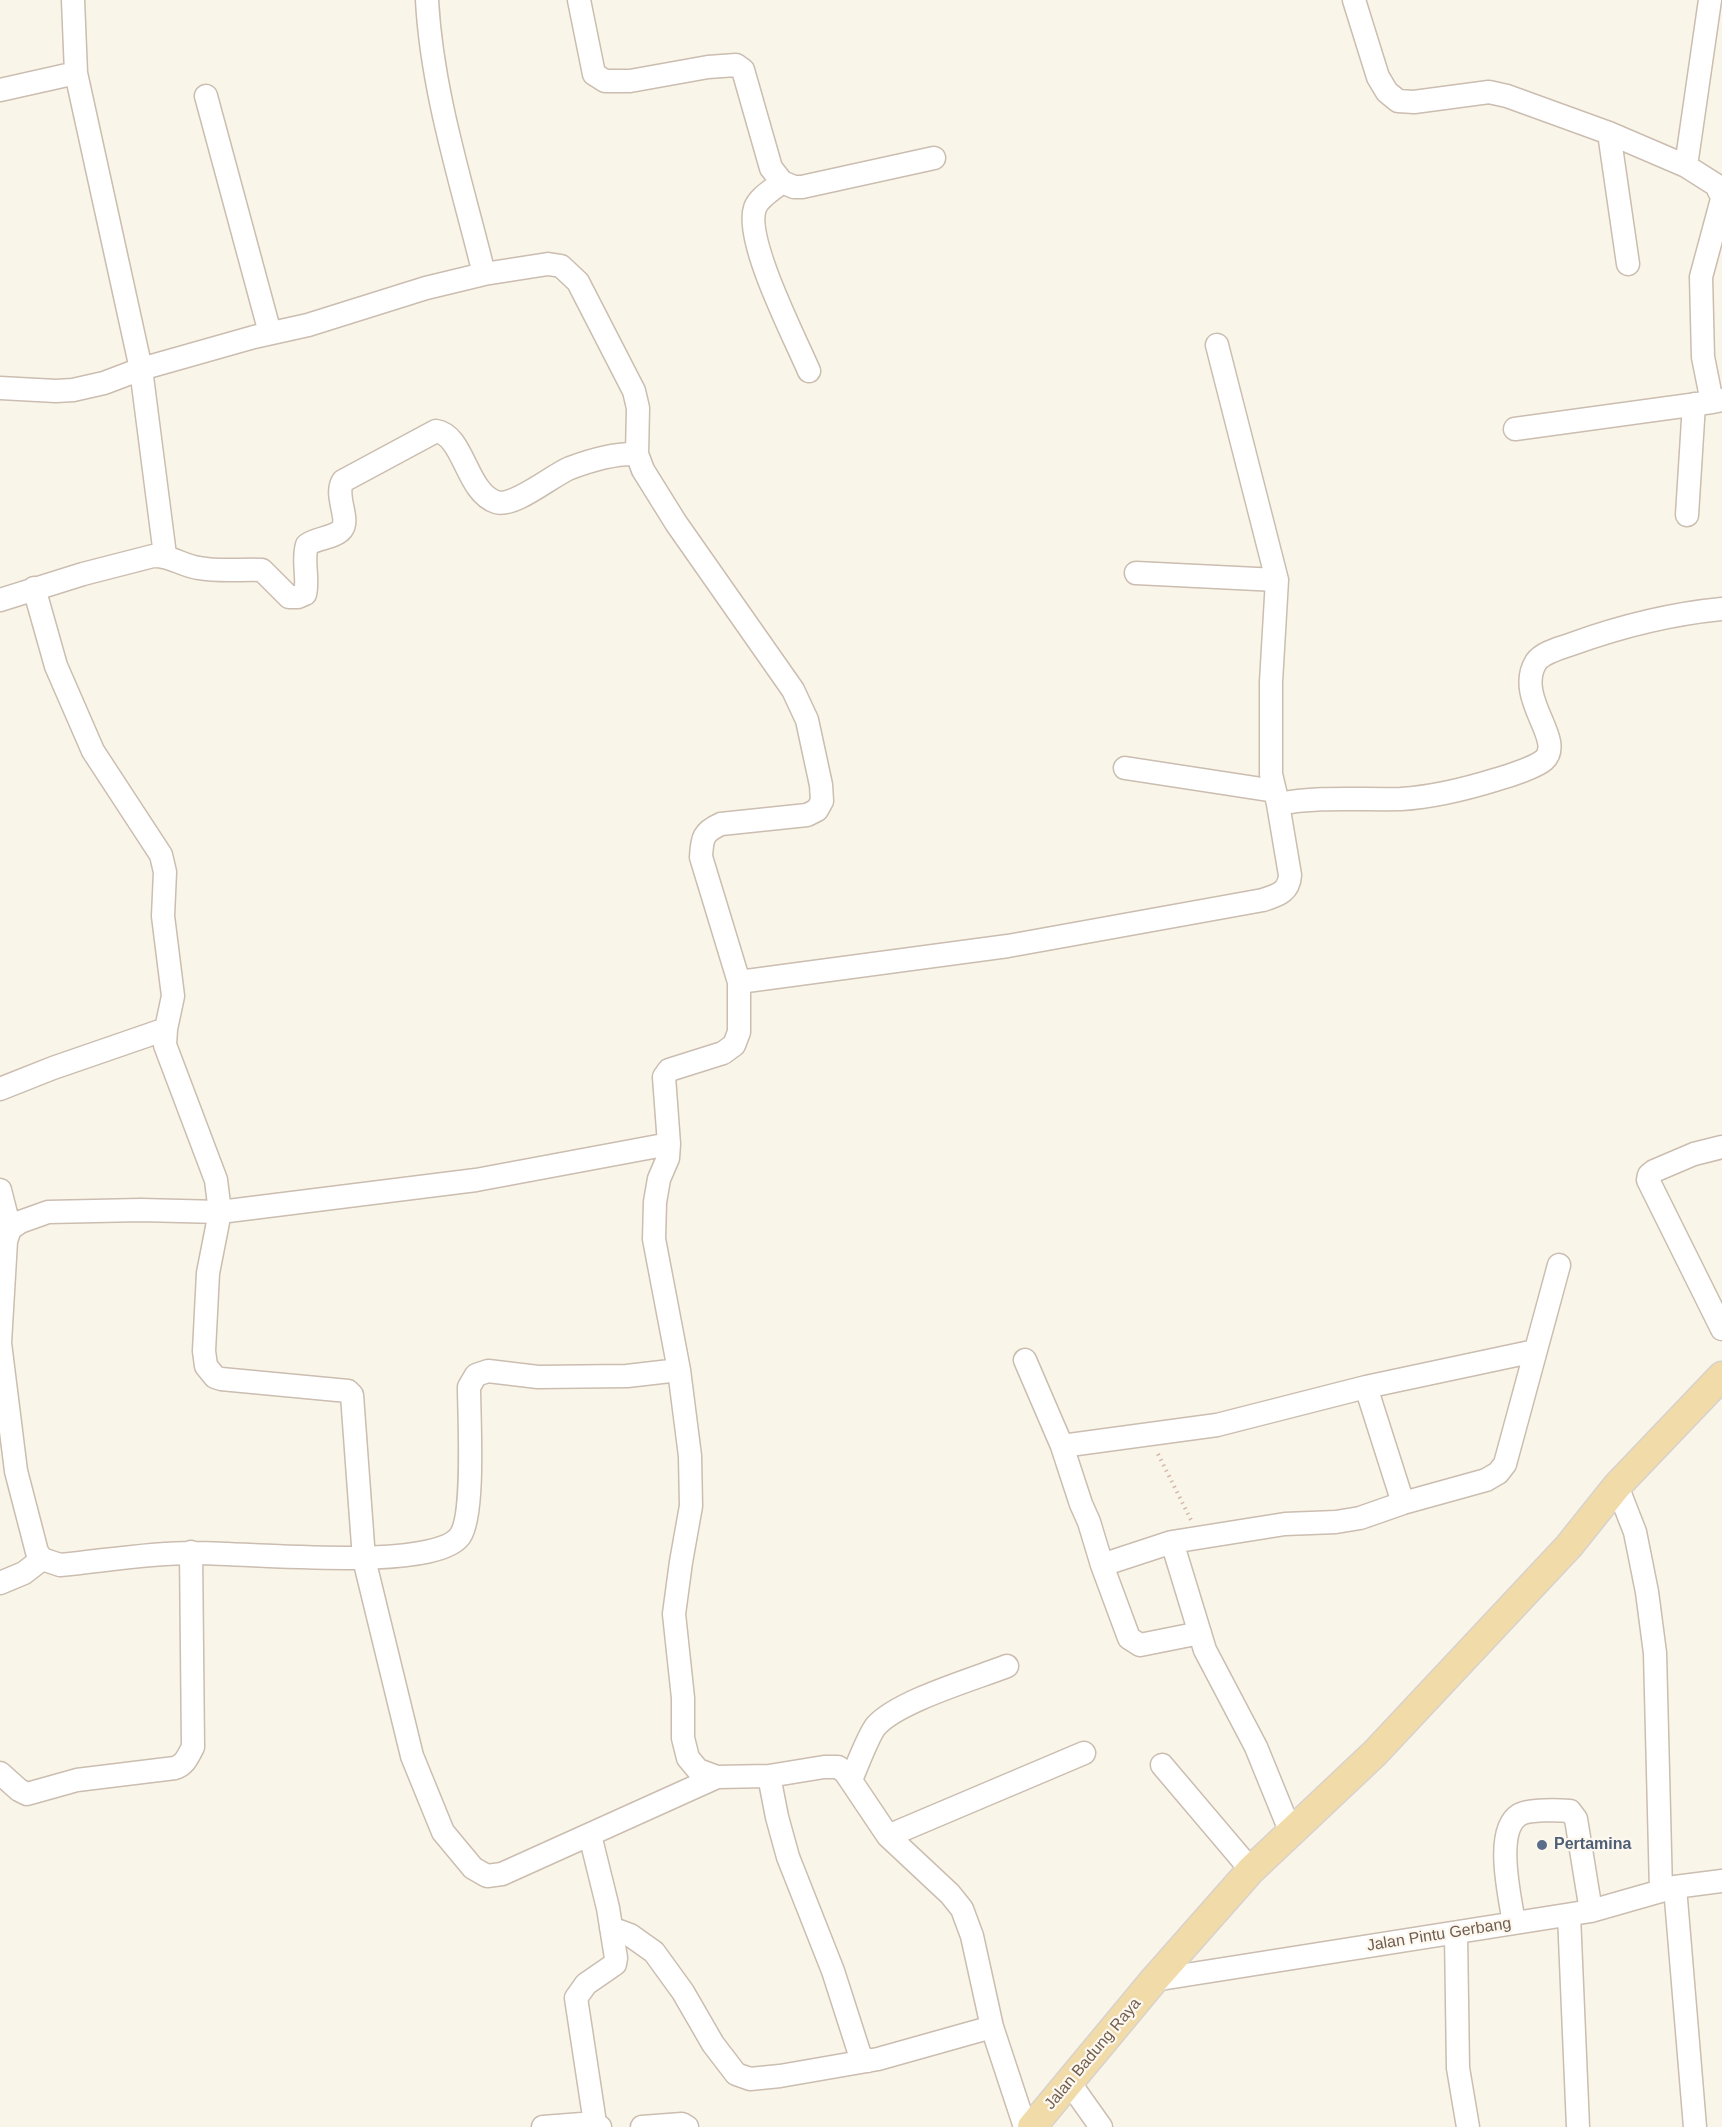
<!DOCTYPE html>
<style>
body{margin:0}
canvas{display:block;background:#faf5e9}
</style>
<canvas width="1722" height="2127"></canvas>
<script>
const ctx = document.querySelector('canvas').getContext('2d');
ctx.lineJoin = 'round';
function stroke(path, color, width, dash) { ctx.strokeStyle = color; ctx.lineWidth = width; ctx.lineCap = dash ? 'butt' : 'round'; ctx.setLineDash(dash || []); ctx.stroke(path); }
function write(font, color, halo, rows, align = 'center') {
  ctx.font = font + ' Arial,sans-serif'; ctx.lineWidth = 4.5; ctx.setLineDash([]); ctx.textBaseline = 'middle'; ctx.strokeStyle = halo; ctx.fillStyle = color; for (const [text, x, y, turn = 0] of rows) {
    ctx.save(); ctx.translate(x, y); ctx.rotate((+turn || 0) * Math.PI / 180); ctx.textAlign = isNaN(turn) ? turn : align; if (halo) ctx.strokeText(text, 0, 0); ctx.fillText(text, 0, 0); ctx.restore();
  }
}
const path = new Path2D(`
 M1158 1454 1191 1520`);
const minor = new Path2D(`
 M73 0 76 73 141 369 165 555
 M427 0C432 93 462 184 484 274
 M579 0 594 74 605 81H630L708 67 736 65 743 70 771 168 782 182 794 187H802L934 158
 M1354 0 1378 77 1387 92 1398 101 1414 102 1489 92 1507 96 1609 133 1686 166 1716 185 1722 197
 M0 90 76 73
 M206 96 270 333
 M1609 133 1628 264
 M1686 166 1710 0
 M782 182C774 189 759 197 755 208 744 240 795 338 809 371
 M1722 199 1701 277 1703 357 1712 402 1722 400
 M1217 345 1277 580 1271 682V774L1278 804
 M0 388 56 391 73 390 104 383 141 369 254 337 308 325 426 288 484 274 548 264 561 266 578 282 634 391 638 408 637 454 643 470 676 523 793 690 807 720 821 785 822 801 817 810 807 815 721 824C703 832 702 838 701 857L739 982V1032L734 1045 723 1053 669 1070 664 1077 669 1144 668 1158 659 1179 655 1202 654 1239 679 1370 690 1456 691 1506 681 1562 674 1614 683 1698V1738L688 1758 698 1770 717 1777 769 1776 824 1767H838L845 1772 888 1836 950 1894 962 1909 972 1936 992 2027 1025 2127
 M1515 429 1712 402
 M1687 515 1694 404
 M1136 573 1277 580
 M34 588 56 666 93 751 161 855 165 872 163 916 173 996 166 1029 165 1045 216 1180 220 1212 208 1273 204 1351 206 1366 215 1377 221 1379 348 1391 352 1395 364 1559 412 1756 443 1832 473 1868 487 1876 502 1874 717 1777
 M0 600 83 574 153 556C171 555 182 566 199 568 220 572 241 569 262 570L289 597H298L305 594C309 578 302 561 307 545 316 538 335 538 342 529 350 518 334 495 343 481L436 431C464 435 466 492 496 502 514 508 551 476 570 468 591 460 615 453 637 454
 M1125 768 1275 791
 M739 982 1008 946 1263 900C1278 895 1289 892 1290 875L1278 804C1319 796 1360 800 1401 799 1434 797 1466 789 1498 779 1509 776 1536 767 1544 760 1566 740 1514 698 1536 662 1543 652 1561 648 1572 644 1622 626 1670 614 1722 609
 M0 1089 53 1068 166 1029
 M1722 1147 1694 1154 1654 1171 1649 1175 1648 1180 1722 1329
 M0 1190 10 1229
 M0 1343 16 1471 37 1552 42 1559 60 1565C103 1561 148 1553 192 1553 240 1552 433 1573 460 1536 475 1515 469 1417 469 1387L476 1375 488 1371 538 1377 627 1376 679 1370
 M0 1343 6 1241 10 1229 20 1222 48 1212 141 1210 220 1212 476 1180 669 1144
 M1025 1360 1062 1446 1081 1504 1089 1522 1102 1565 1129 1638 1140 1645 1200 1633
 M1366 1387 1403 1503
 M1062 1446 1217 1425 1366 1387 1535 1351
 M1617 1486 1635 1532 1647 1592 1655 1653 1661 1891
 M1172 1542 1205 1650 1256 1747 1291 1833
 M1102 1565 1172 1542 1285 1524 1336 1522 1360 1518 1403 1503 1486 1480 1498 1473 1505 1464 1559 1265
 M0 1583 24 1573 42 1559
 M1162 1765 1251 1870
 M0 1773 19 1790 27 1794 77 1780 175 1768C185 1765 188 1756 193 1747L191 1552
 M769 1776 777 1817 788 1857 833 1971 860 2055 868 2061
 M851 1780C856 1768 869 1734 876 1726 898 1701 974 1679 1007 1666
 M590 1835 608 1908 616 1958 615 1964 586 1984 576 1998 595 2123 600 2127
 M888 1836 1084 1753
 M1675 1887 1695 2127
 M1569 1915 1578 2127
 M1514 1923C1510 1897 1494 1831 1519 1815 1528 1809 1559 1810 1570 1811L1576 1819 1591 1911
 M611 1928 630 1935 654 1952 683 1992 713 2044 736 2074 750 2079 780 2076 878 2059 992 2027
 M1456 1934 1458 2068 1468 2127
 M1154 1980 1591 1911 1675 1887 1722 1881
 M1069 2082 1101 2127
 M543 2127 595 2123
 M642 2127 682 2124 687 2127`);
const major = new Path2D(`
 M1032 2127 1154 1980 1251 1870 1375 1753 1569 1546 1617 1486 1722 1376`);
const markers = [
 [1542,1845,6,"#5c6f8a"]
];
const serviceNames = [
 ["Pertamina",1554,1845]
];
const streetNames = [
 ["Jalan Pintu Gerbang",1439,1935,-9],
 ["Jalan Badung Raya",1093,2054,-50]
];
stroke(minor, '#cbbdb0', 25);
stroke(major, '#d8d2ce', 31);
stroke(path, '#d1baa7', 4, [1.5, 4.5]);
stroke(minor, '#fff', 22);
stroke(major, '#f1dba9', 28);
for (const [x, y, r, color] of markers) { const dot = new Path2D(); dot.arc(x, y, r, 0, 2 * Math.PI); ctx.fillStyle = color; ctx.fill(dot); stroke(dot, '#fdf8ef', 2); }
write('bold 16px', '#4e5e75', '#fdf8ef', serviceNames, 'left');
write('16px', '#725e4f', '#fdf8ef', streetNames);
</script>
